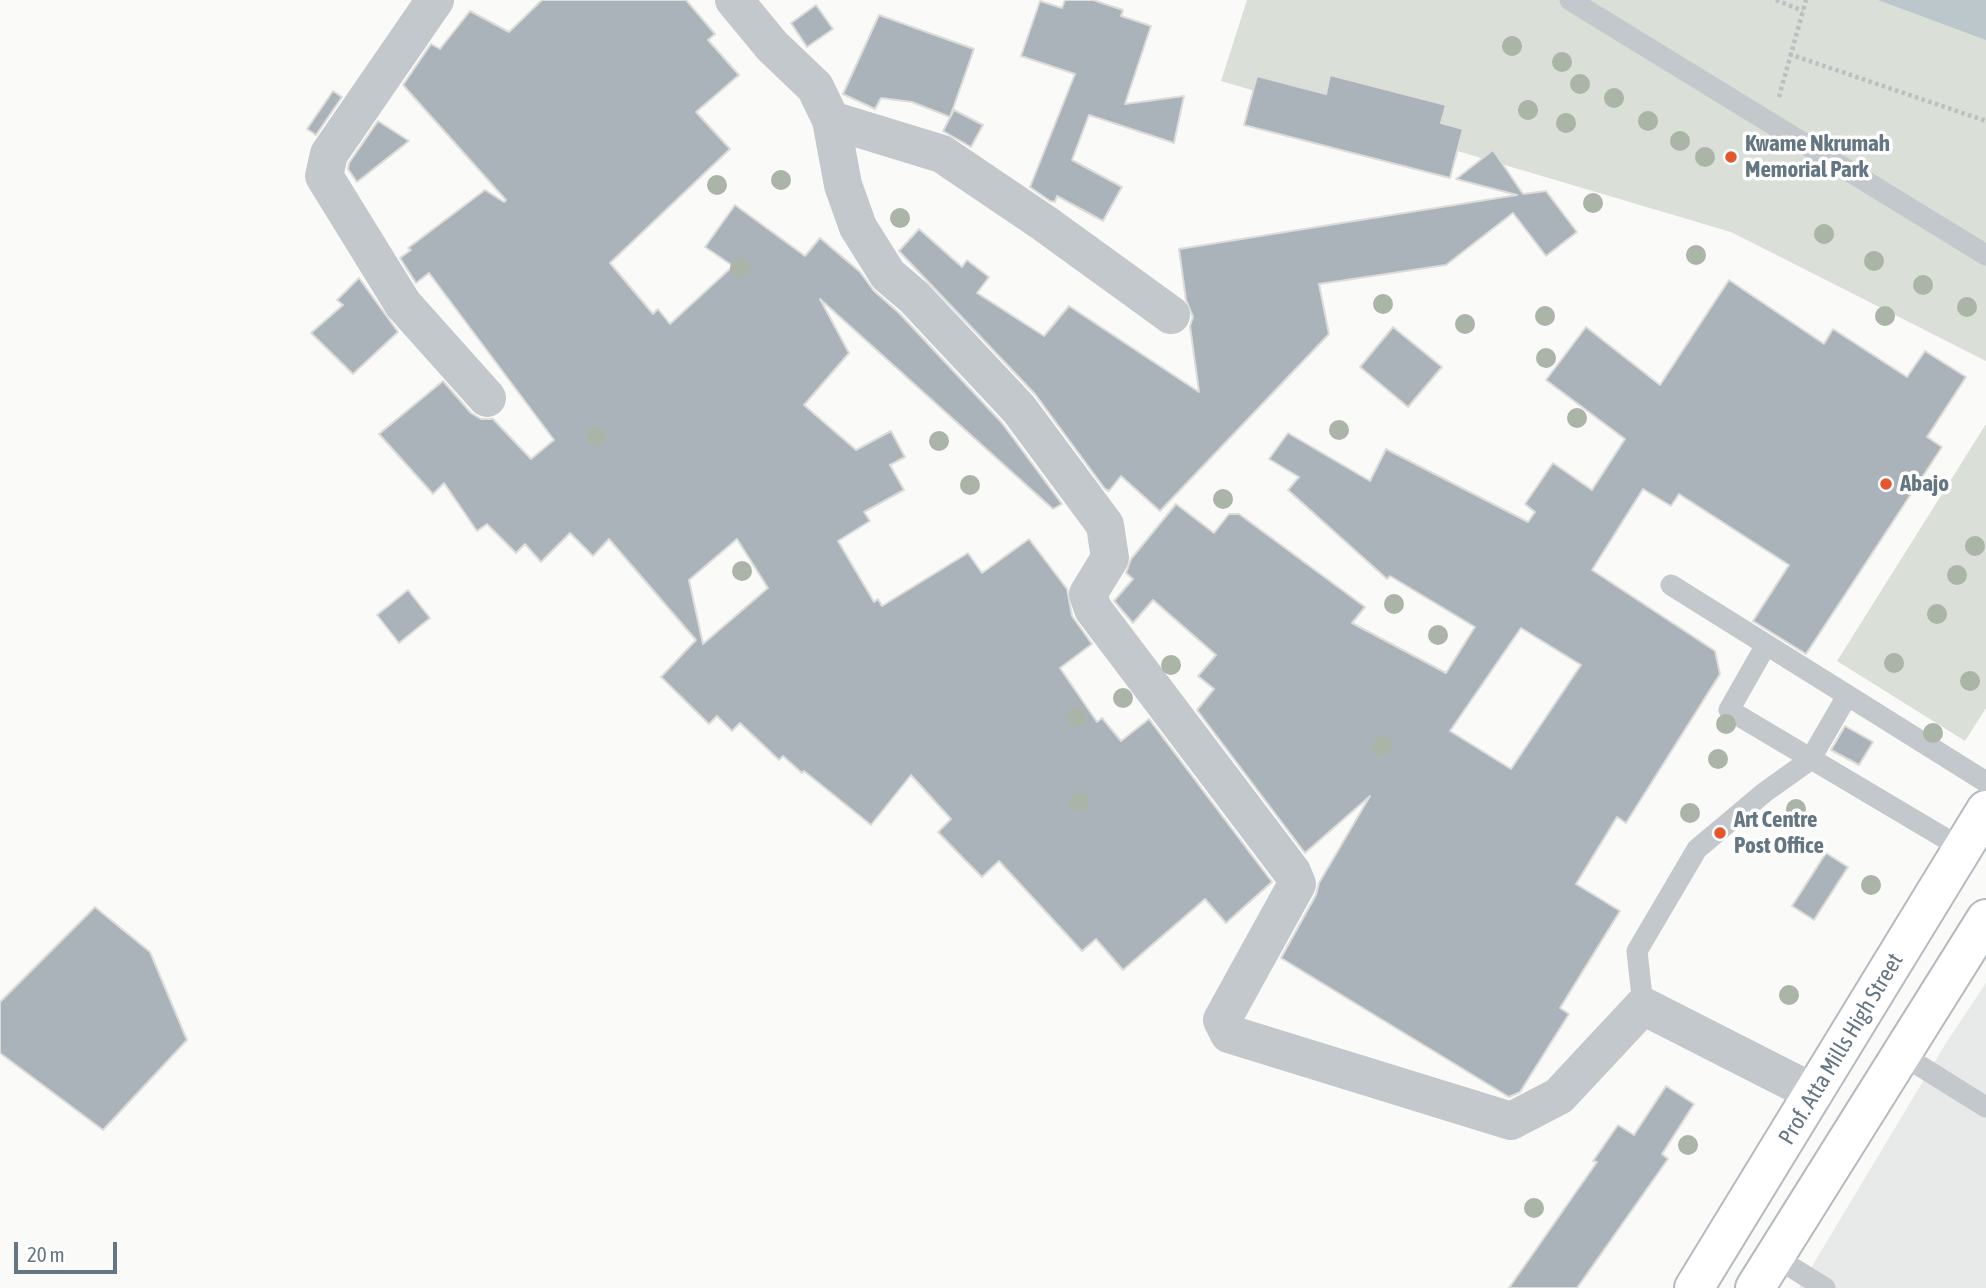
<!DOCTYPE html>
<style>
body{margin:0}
#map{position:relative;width:1986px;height:1288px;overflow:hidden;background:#fafaf8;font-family:"Asap Condensed",sans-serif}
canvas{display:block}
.scale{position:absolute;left:14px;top:1242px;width:103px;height:32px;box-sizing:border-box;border:4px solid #657683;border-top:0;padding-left:9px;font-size:21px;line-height:24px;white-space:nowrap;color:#657683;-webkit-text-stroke:5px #fff;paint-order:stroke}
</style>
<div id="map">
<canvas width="1986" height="1288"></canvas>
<div class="scale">20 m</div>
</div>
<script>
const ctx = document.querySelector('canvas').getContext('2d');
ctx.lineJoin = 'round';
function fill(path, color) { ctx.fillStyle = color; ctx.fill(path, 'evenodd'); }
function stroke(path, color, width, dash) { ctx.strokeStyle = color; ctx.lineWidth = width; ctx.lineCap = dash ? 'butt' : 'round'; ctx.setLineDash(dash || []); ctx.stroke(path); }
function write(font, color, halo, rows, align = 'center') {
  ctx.font = font + ' "Asap Condensed",sans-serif'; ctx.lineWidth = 7; ctx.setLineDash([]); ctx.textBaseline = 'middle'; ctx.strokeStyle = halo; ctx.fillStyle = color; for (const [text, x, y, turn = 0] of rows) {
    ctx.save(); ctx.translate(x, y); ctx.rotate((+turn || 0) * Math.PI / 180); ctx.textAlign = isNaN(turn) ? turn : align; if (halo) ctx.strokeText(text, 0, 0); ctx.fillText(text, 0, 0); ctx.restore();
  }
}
const built = new Path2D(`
 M1986 983V1288H1799L1946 1043Z`);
const green = new Path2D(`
 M1247 0H1986V361L1731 232 1221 81Z
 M1986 424V708L1965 741 1837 661Z`);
const water = new Path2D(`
 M1878 0H1986V40Z`);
const building = new Path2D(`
 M542 0H686L715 34 708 40 739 75 696 112 730 149 610 263 653 314 658 309 670 324 733 266 705 247 735 205 805 256 820 238 860 272 874 291 899 313 1002 423 1062 504 1053 509 820 299 849 353 804 405 856 450 891 431 905 457 890 465 904 490 864 512 870 521 838 541 874 602 878 599 882 606 968 553 982 573 1029 539 1067 589 1072 616 1092 644 1060 668 1097 722 1102 718 1121 741 1149 719 1272 882 1226 923 1205 899 1123 970 1096 939 1082 951 999 861 982 877 965 860 938 832 951 819 911 775 871 825 804 771 802 773 783 756 779 760 740 723 732 731 717 716 709 724 661 677 696 640 609 539 593 556 570 533 541 562 525 544 516 553 487 524 477 531 444 483 433 494 379 434 443 381 471 413 481 419H493L531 459 554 440 429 273 416 283 400 258 411 250 408 248 485 190 504 202 506 200 403 85 431 44 440 49 470 11 509 32ZM737 539 768 588 703 644 689 580Z
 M1065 0H1093L1123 10 1121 16 1151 26 1125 104 1184 96 1174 143 1089 115 1072 160 1122 187 1103 221 1057 196 1055 202 1050 201 1030 187 1075 74 1021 56 1040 1 1062 8Z
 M816 5 833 29 807 47 791 23Z
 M879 15 974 49 950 117 912 102 881 98 875 109 843 94Z
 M1330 75 1446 105 1441 123 1463 129 1450 178 1244 125 1257 76 1326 94Z
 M333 91 342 97 316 135 307 129Z
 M954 110 983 125 971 147 943 131Z
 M378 121 409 141 357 182 348 169 349 163Z
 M1493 150 1523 194 1546 191 1577 232 1546 256 1513 213 1446 265 1319 284 1329 334 1160 511 1121 476 1109 491 1105 489 1035 394 899 251 919 229 962 267 967 260 989 277 977 293 1044 336 1069 306 1199 392 1190 326 1193 317 1186 300 1179 249 1517 195 1456 179Z
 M359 278 398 332 353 374 311 333 343 305 337 300Z
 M1729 280 1824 344 1833 329 1907 377 1925 351 1966 377 1927 437 1942 447 1806 654 1753 621 1789 565 1679 494 1671 506 1643 489 1592 570 1715 651 1720 674 1626 823 1617 817 1576 884 1620 911 1560 1008 1569 1014 1520 1092 1509 1097 1281 958 1316 895 1319 883 1370 796 1305 853 1197 710 1214 689 1198 676 1216 655 1153 600 1133 623 1114 601 1133 579 1126 573 1131 559 1176 504 1214 533 1229 514H1239L1365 607 1352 623 1446 673 1475 627 1390 576 1387 579 1288 490 1299 477 1269 459 1288 433 1370 481 1386 449 1528 522 1535 512 1525 504 1553 463 1592 490 1625 439 1546 380 1586 327 1660 385ZM1521 628 1581 665 1511 769 1450 731Z
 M1393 327 1442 367 1408 407 1360 367Z
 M408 590 430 618 399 643 377 615Z
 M1845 726 1873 742 1859 765 1831 750Z
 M1826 853 1848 867 1814 920 1792 906Z
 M95 907 150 952 187 1040 103 1130 0 1053V1002Z
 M1666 1086 1694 1104 1662 1154 1668 1159 1577 1288H1509L1597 1162 1593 1161 1618 1125 1634 1135Z`);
const path = new Path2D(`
 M1776 0 1803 11
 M1789 54 1986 121
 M1779 97 1806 0`);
const lane = new Path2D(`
 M1570 0 1986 255
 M1671 585 1986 782
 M1766 645 1729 710 1963 849
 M1643 1006 1637 951 1697 849 1765 792 1810 760 1847 696
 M1901 1054 1986 1107
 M1775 1257 1825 1288`);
const street = new Path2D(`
 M435 0 329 154 324 176 403 304 487 398
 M734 0 772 46 815 87 831 120 843 185 858 227 888 275 914 297 1019 409 1105 525 1110 558 1088 594 1093 609 1292 872 1297 884 1222 1020 1229 1034 1511 1121 1559 1096 1643 1006 1814 1093
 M831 120 942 154 1044 223 1171 315`);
const primary = new Path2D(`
 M1694 1288 1986 810
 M1755 1288 1986 919`);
const trees = [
 [1512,46],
 [1562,62],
 [1580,84],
 [1614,98],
 [1528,110],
 [1648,121],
 [1566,123],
 [1680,141],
 [1705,157],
 [781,180],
 [717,185],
 [1593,203],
 [900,218],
 [1824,234],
 [1696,255],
 [1874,261],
 [740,268],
 [1923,285],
 [1383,304],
 [1967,307],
 [1545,316],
 [1885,316],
 [1465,324],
 [1546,358],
 [1577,418],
 [1339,430],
 [596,437],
 [939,441],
 [970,485],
 [1223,499],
 [1975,546],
 [742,571],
 [1957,575],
 [1394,604],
 [1937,614],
 [1438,635],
 [1894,663],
 [1171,665],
 [1970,681],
 [1123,698],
 [1076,717],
 [1726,724],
 [1933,733],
 [1382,746],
 [1718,759],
 [1079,802],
 [1796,809],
 [1690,813],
 [1871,885],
 [1789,995],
 [1688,1145],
 [1534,1208]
];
const markers = [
 [1731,157,7,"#e4572e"],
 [1886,484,7,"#e4572e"],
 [1720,833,7,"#e4572e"]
];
const poiNames = [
 ["Kwame Nkrumah",1745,144],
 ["Memorial Park",1745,170],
 ["Abajo",1900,484],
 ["Art Centre",1734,820],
 ["Post Office",1734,846]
];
const streetNames = [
 ["Prof. Atta Mills High Street",1841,1049,-59]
];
fill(built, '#e8e9e9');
fill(green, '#dadfd7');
fill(water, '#bbc7cb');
fill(building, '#aab3b9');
stroke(building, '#dcdcda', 2);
stroke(primary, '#b5babe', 42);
stroke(path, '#bbbfc2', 4.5, [3.5, 3.5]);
stroke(lane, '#c3c8cc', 21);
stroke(street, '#c3c8cc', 38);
stroke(primary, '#fff', 38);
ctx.fillStyle = '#aab4a7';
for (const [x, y] of trees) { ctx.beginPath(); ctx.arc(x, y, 10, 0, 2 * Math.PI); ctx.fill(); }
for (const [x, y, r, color] of markers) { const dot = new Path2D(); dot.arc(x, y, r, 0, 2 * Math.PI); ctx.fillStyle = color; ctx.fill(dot); stroke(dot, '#fff', 2.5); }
write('bold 23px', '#657683', '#fff', poiNames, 'left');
write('23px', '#657683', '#fff', streetNames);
</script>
